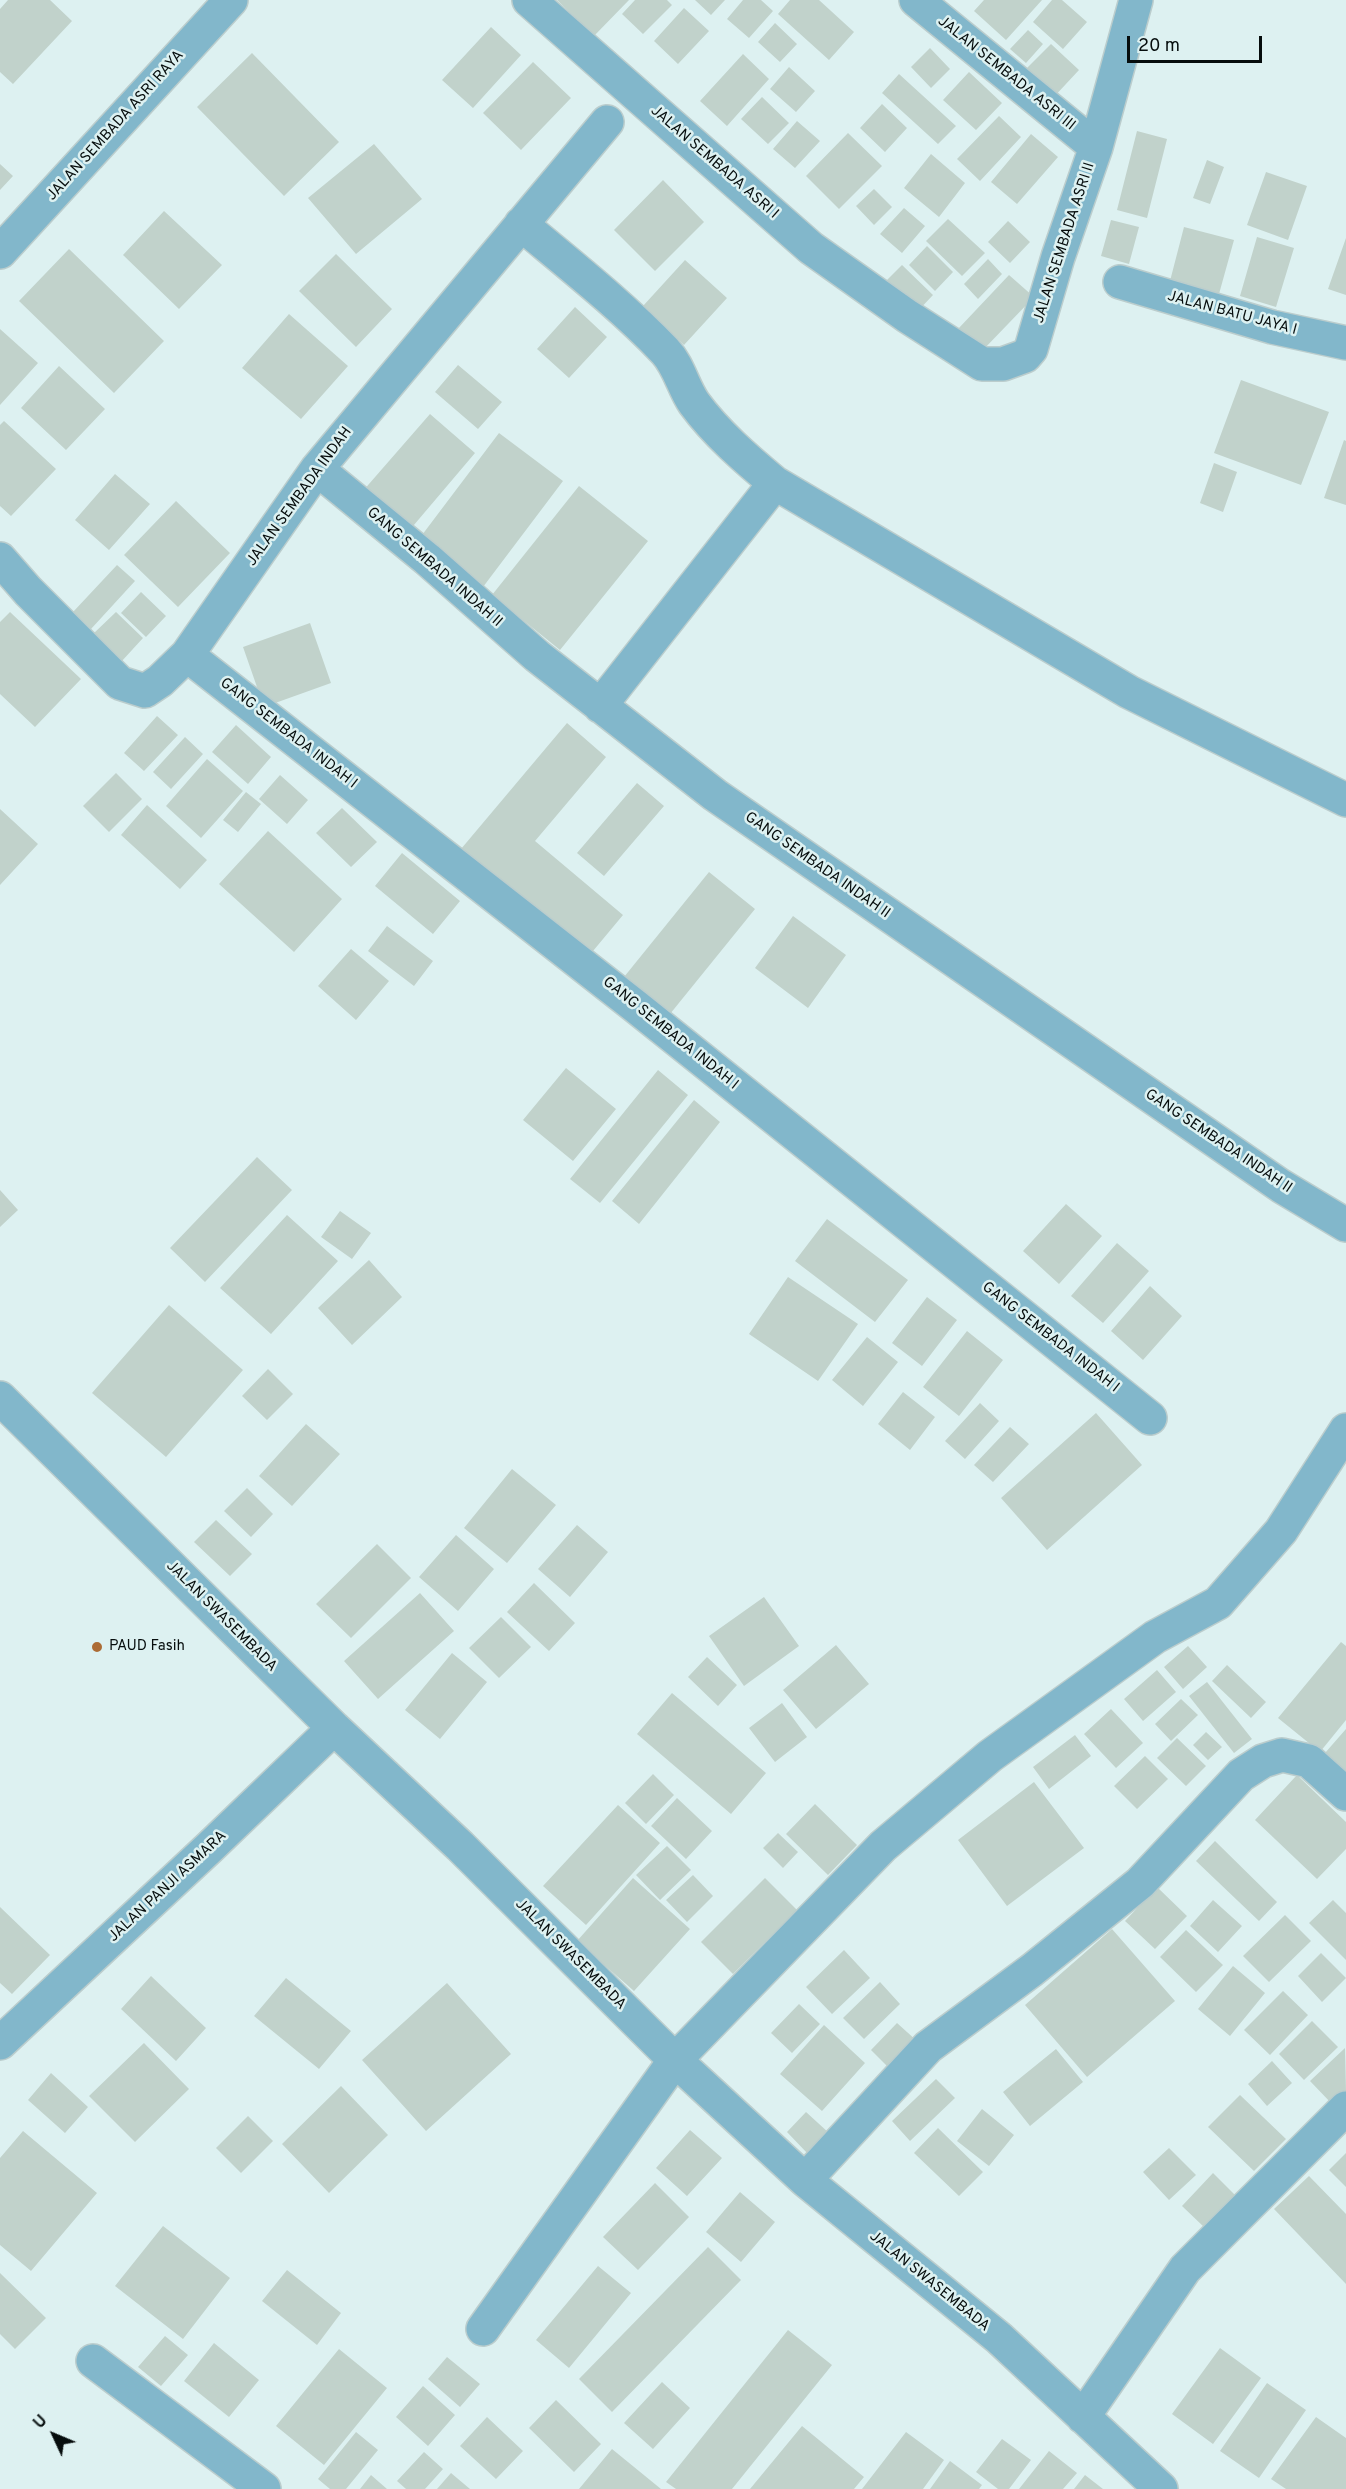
<!DOCTYPE html>
<style>
body{margin:0}
#map{position:relative;width:1346px;height:2489px;overflow:hidden;background:#ddf1f1;font-family:Overpass,sans-serif}
canvas{display:block}
.north{position:absolute;left:24px;top:2405px;width:60px;height:60px;-webkit-text-stroke:4px #ddf1f1;paint-order:stroke;rotate:314deg;font-size:16px;font-weight:700;line-height:24px;text-align:center;color:#060d0d}
.north::after{content:'';display:block;margin:auto;width:21px;height:27px;background:#060d0d;clip-path:polygon(50% 0,100% 100%,50% 72%,0 100%)}
.scale{position:absolute;left:1127px;top:36px;width:135px;height:27px;box-sizing:border-box;border:3px solid #060d0d;border-top:0;padding-left:8px;font-size:18px;line-height:21px;white-space:nowrap;color:#060d0d;-webkit-text-stroke:4px #ddf1f1;paint-order:stroke}
</style>
<div id="map">
<canvas width="1346" height="2489"></canvas>
<div class="north">U</div>
<div class="scale">20 m</div>
</div>
<script>
const ctx = document.querySelector('canvas').getContext('2d');
ctx.lineJoin = 'round';
function fill(path, color) { ctx.fillStyle = color; ctx.fill(path, 'evenodd'); }
function stroke(path, color, width, dash) { ctx.strokeStyle = color; ctx.lineWidth = width; ctx.lineCap = dash ? 'butt' : 'round'; ctx.setLineDash(dash || []); ctx.stroke(path); }
function write(font, color, halo, rows, align = 'center') {
  ctx.font = font + ' Overpass,sans-serif'; ctx.lineWidth = 5; ctx.setLineDash([]); ctx.textBaseline = 'middle'; ctx.strokeStyle = halo; ctx.fillStyle = color; for (const [text, x, y, turn = 0] of rows) {
    ctx.save(); ctx.translate(x, y); ctx.rotate((+turn || 0) * Math.PI / 180); ctx.textAlign = isNaN(turn) ? turn : align; if (halo) ctx.strokeText(text, 0, 0); ctx.fillText(text, 0, 0); ctx.restore();
  }
}
const building = new Path2D(`
 M8 0H50L72 21 13 84 0 72V9Z
 M557 0H629L594 36Z
 M635 0H667L672 5 643 34 622 14Z
 M695 0H725L711 15Z
 M743 0H761L773 11 749 38 727 19Z
 M790 0H819L854 32 829 60 778 14Z
 M984 0H1042L1006 40 974 11Z
 M1052 0H1062L1087 22 1063 49 1033 22Z
 M684 8 709 31 678 64 654 41Z
 M775 23 797 44 780 62 758 42Z
 M491 27 521 55 473 108 442 80Z
 M1028 30 1043 44 1026 63 1010 49Z
 M1051 44 1079 70 1052 99 1023 72Z
 M930 48 950 69 931 88 911 67Z
 M252 53 339 142 284 196 197 107Z
 M743 54 769 79 727 126 700 101Z
 M533 62 571 98 521 150 483 113Z
 M789 67 815 91 796 112 770 89Z
 M969 72 1002 103 976 130 943 100Z
 M899 74 956 126 938 144 882 93Z
 M762 97 789 123 768 144 741 119Z
 M882 104 907 128 885 152 860 128Z
 M999 116 1021 137 980 181 957 159Z
 M797 121 820 141 795 168 773 149Z
 M1137 131 1167 139 1147 218 1117 210Z
 M848 133 882 166 839 209 806 176Z
 M1031 134 1058 157 1017 204 991 182Z
 M374 144 422 199 356 254 308 198Z
 M931 154 965 183 939 217 904 188Z
 M1207 160 1224 167 1210 204 1193 198Z
 M0 164 13 176 0 190Z
 M1266 172 1307 186 1288 240 1247 225Z
 M663 180 704 222 655 271 614 230Z
 M874 189 892 207 874 225 856 206Z
 M904 208 925 226 902 253 880 234Z
 M164 211 222 265 179 309 123 255Z
 M948 219 985 253 962 276 926 241Z
 M1111 220 1139 227 1129 264 1101 256Z
 M1008 221 1030 242 1010 263 988 242Z
 M1184 227 1234 240 1219 294 1170 281Z
 M1257 237 1294 248 1276 307 1240 296Z
 M1346 238V295L1328 289Z
 M927 246 953 272 935 291 909 265Z
 M69 249 164 341 114 393 19 301Z
 M336 254 392 309 356 347 299 291Z
 M988 259 1002 274 978 299 964 284Z
 M685 260 727 298 684 345 643 306Z
 M902 265 933 295 915 314 884 283Z
 M1009 275 1034 297 982 351 958 329Z
 M575 307 607 337 569 378 537 349Z
 M289 314 348 366 301 419 242 368Z
 M0 329 38 363 0 405Z
 M458 365 502 402 478 429 435 392Z
 M59 366 105 409 66 450 21 408Z
 M1241 380 1329 412 1301 485 1214 453Z
 M430 414 475 453 408 532 362 492Z
 M4 421 56 469 11 516 0 506V425Z
 M499 433 563 481 483 587 419 539Z
 M1344 440 1346 441V505L1324 498Z
 M1214 463 1237 472 1223 512 1200 503Z
 M115 474 150 504 109 550 75 520Z
 M579 486 648 541 560 650 492 595Z
 M176 501 230 553 178 607 124 555Z
 M117 565 135 581 91 629 73 612Z
 M141 592 166 616 146 637 121 613Z
 M10 612 81 679 35 727 0 694V622Z
 M116 612 143 638 121 662 93 634Z
 M310 623 331 683 264 707 243 647Z
 M157 716 178 735 144 771 124 753Z
 M567 723 606 757 535 841 623 915 588 957 461 849Z
 M236 725 271 757 248 784 212 752Z
 M185 737 203 754 171 789 153 772Z
 M207 759 243 791 201 838 166 806Z
 M116 773 142 799 109 832 83 806Z
 M280 775 308 800 287 824 259 799Z
 M637 783 664 806 604 876 577 853Z
 M246 792 261 804 238 832 223 820Z
 M147 805 207 860 180 889 121 835Z
 M342 808 377 842 351 867 316 833Z
 M0 809 38 844 0 885Z
 M268 831 342 899 294 952 219 884Z
 M402 853 460 901 433 934 375 886Z
 M709 872 755 909 670 1014 624 977Z
 M793 916 846 955 808 1008 755 968Z
 M387 926 433 961 414 986 368 951Z
 M351 949 389 981 356 1020 318 986Z
 M566 1068 616 1109 573 1161 523 1120Z
 M658 1070 688 1095 600 1203 570 1179Z
 M694 1100 720 1122 639 1224 612 1201Z
 M257 1157 292 1190 205 1282 170 1248Z
 M0 1190 18 1210 0 1227Z
 M1066 1204 1102 1236 1059 1284 1023 1251Z
 M340 1211 371 1233 352 1259 321 1237Z
 M287 1215 338 1261 271 1334 220 1288Z
 M827 1219 908 1280 875 1322 795 1261Z
 M1117 1243 1149 1271 1103 1323 1071 1296Z
 M369 1260 402 1297 352 1345 318 1308Z
 M788 1277 858 1324 818 1381 749 1334Z
 M1150 1286 1182 1316 1143 1360 1111 1331Z
 M927 1297 957 1320 922 1366 892 1343Z
 M169 1305 243 1370 166 1457 92 1393Z
 M967 1331 1003 1360 959 1416 923 1387Z
 M867 1337 898 1362 863 1406 832 1380Z
 M268 1369 293 1394 267 1420 242 1396Z
 M903 1392 935 1417 910 1450 878 1424Z
 M980 1403 999 1421 965 1459 945 1441Z
 M1096 1413 1142 1465 1047 1550 1001 1498Z
 M306 1424 340 1454 292 1506 259 1476Z
 M1010 1427 1029 1444 993 1482 974 1465Z
 M512 1469 556 1505 507 1563 464 1528Z
 M247 1488 273 1514 251 1537 224 1511Z
 M216 1520 252 1554 230 1576 194 1542Z
 M577 1525 608 1552 570 1597 538 1569Z
 M456 1535 494 1569 458 1611 419 1577Z
 M377 1544 411 1578 351 1638 316 1604Z
 M534 1583 575 1623 549 1651 507 1612Z
 M420 1593 454 1631 378 1699 344 1661Z
 M764 1597 799 1646 744 1686 709 1636Z
 M501 1617 531 1647 499 1678 469 1648Z
 M1341 1642 1346 1646V1720L1320 1752 1278 1718Z
 M836 1645 869 1684 816 1729 783 1690Z
 M1188 1646 1207 1667 1183 1689 1164 1667Z
 M452 1653 487 1682 440 1739 405 1710Z
 M707 1657 737 1685 718 1706 688 1677Z
 M1227 1665 1266 1702 1251 1718 1212 1681Z
 M1157 1670 1176 1692 1143 1721 1124 1699Z
 M1207 1682 1252 1739 1234 1753 1189 1696Z
 M672 1693 766 1773 731 1814 637 1734Z
 M1181 1699 1198 1715 1171 1741 1155 1724Z
 M782 1703 807 1737 775 1762 749 1728Z
 M1111 1709 1143 1743 1116 1768 1084 1734Z
 M1346 1729V1771L1325 1753Z
 M1206 1732 1222 1747 1208 1760 1193 1745Z
 M1075 1735 1091 1756 1049 1789 1033 1767Z
 M1177 1738 1206 1766 1186 1786 1157 1758Z
 M1145 1756 1168 1779 1137 1809 1114 1786Z
 M653 1774 674 1795 646 1824 625 1803Z
 M1297 1775 1346 1822V1849L1317 1879 1255 1820Z
 M1034 1782 1084 1848 1007 1906 958 1840Z
 M677 1798 712 1831 686 1859 651 1826Z
 M815 1804 857 1845 828 1875 786 1834Z
 M618 1805 660 1843 586 1925 543 1886Z
 M778 1833 798 1852 783 1868 763 1848Z
 M1215 1841 1277 1902 1259 1921 1196 1861Z
 M667 1846 691 1870 660 1900 636 1875Z
 M693 1875 713 1896 687 1922 666 1900Z
 M633 1878 690 1929 634 1991 577 1941Z
 M765 1878 797 1910 733 1974 701 1942Z
 M1157 1887 1187 1916 1155 1949 1125 1921Z
 M1213 1900 1242 1926 1218 1952 1190 1926Z
 M1333 1900 1346 1913V1960L1309 1923Z
 M0 1907 50 1955 12 1994 0 1983Z
 M1285 1915 1311 1941 1269 1982 1243 1956Z
 M1112 1929 1175 2001 1087 2077 1025 2005Z
 M1186 1930 1223 1965 1196 1992 1160 1957Z
 M844 1950 870 1978 832 2014 806 1987Z
 M1321 1953 1346 1978 1322 2002 1298 1976Z
 M1233 1966 1265 1993 1230 2036 1198 2009Z
 M151 1976 206 2028 176 2061 121 2009Z
 M286 1978 351 2031 319 2069 254 2016Z
 M880 1982 900 2004 864 2039 843 2018Z
 M447 1983 511 2054 426 2131 362 2060Z
 M1283 1991 1308 2015 1270 2055 1244 2030Z
 M799 2004 820 2024 792 2053 771 2033Z
 M1312 2021 1338 2047 1304 2080 1279 2054Z
 M897 2023 917 2041 890 2069 871 2050Z
 M824 2025 865 2063 822 2111 780 2074Z
 M144 2043 189 2089 135 2142 89 2096Z
 M1345 2048 1346 2092 1333 2105 1310 2081Z
 M1056 2049 1083 2082 1030 2126 1003 2092Z
 M1272 2061 1292 2083 1267 2106 1248 2084Z
 M51 2073 88 2107 65 2133 28 2100Z
 M936 2079 955 2098 910 2141 892 2121Z
 M341 2086 388 2135 329 2193 282 2144Z
 M1240 2095 1286 2139 1254 2171 1208 2127Z
 M982 2109 1014 2135 989 2166 957 2141Z
 M806 2112 829 2133 808 2154 787 2132Z
 M248 2116 273 2141 241 2173 216 2148Z
 M938 2128 983 2172 959 2196 914 2153Z
 M690 2130 722 2158 687 2196 656 2168Z
 M23 2131 97 2193 31 2271 0 2245V2158Z
 M1169 2148 1196 2175 1169 2200 1143 2172Z
 M1346 2153V2187L1329 2170Z
 M1213 2173 1236 2196 1205 2228 1182 2206Z
 M1309 2176 1346 2214V2284L1274 2209Z
 M655 2183 689 2217 638 2270 603 2237Z
 M740 2192 775 2222 741 2262 706 2232Z
 M163 2226 230 2278 183 2339 115 2286Z
 M708 2247 741 2280 612 2412 579 2379Z
 M598 2266 631 2293 569 2368 536 2340Z
 M287 2270 341 2313 317 2345 262 2301Z
 M0 2273 46 2318 15 2349 0 2334Z
 M788 2330 832 2365 732 2489H676L666 2482Z
 M165 2336 188 2355 161 2386 138 2367Z
 M214 2343 259 2380 229 2417 184 2381Z
 M1220 2348 1261 2378 1213 2444 1172 2414Z
 M339 2349 387 2388 324 2465 276 2426Z
 M447 2357 480 2384 460 2407 428 2379Z
 M662 2382 690 2408 653 2449 624 2423Z
 M1267 2383 1306 2410 1259 2478 1220 2451Z
 M423 2386 455 2415 428 2446 396 2417Z
 M556 2400 601 2444 574 2472 529 2428Z
 M487 2417 523 2451 496 2479 460 2446Z
 M1316 2417 1346 2438V2489H1286L1271 2479Z
 M802 2426 864 2477 854 2489H750Z
 M356 2432 378 2450 346 2489H330L318 2479Z
 M906 2432 944 2460 923 2489H862Z
 M1002 2439 1031 2460 1009 2489H998L976 2472Z
 M612 2449 661 2489H579Z
 M1049 2451 1077 2473 1063 2489H1019Z
 M424 2452 443 2469 425 2489H406L397 2481Z
 M950 2461 982 2485 979 2489H930Z
 M451 2473 470 2489H437Z
 M371 2475 387 2489H360Z
 M1085 2475 1103 2489H1074Z`);
const minor = new Path2D(`
 M529 0 811 248 907 316 982 364H1003L1025 356 1031 349 1058 257 1096 147 1136 0
 M916 0 1096 147
 M521 224C570 265 621 305 665 351 679 366 683 387 694 403 716 433 746 459 775 483L1129 692 1346 800
 M0 252 231 0
 M1120 282 1272 327 1346 343
 M317 469 427 559 537 656 715 795 1281 1186 1346 1225
 M0 559 28 591 120 683 145 691 160 681 187 655 317 469 607 122
 M187 655 635 1006 1150 1418
 M600 706 775 483
 M0 1398 334 1728 460 1846 675 2060 805 2180 999 2338 1161 2489
 M0 2043 209 1848 334 1728
 M805 2180 928 2047 1032 1970 1140 1883 1241 1775 1263 1761 1282 1755 1309 1761 1346 1794
 M483 2329 675 2060 883 1846 990 1756 1155 1637 1218 1603 1281 1531 1346 1430
 M93 2361 264 2489
 M1083 2417 1185 2269 1346 2108`);
const markers = [
 [97,1647,6,"#ac6c35"]
];
const streetNames = [
 ["JALAN SEMBADA ASRI III",1006,74,39],
 ["JALAN SEMBADA ASRI RAYA",116,126,-48],
 ["JALAN SEMBADA ASRI I",714,163,41],
 ["JALAN SEMBADA ASRI II",1065,243,-72],
 ["JALAN BATU JAYA I",1232,314,15],
 ["JALAN SEMBADA INDAH",300,497,-54],
 ["GANG SEMBADA INDAH II",434,568,41],
 ["GANG SEMBADA INDAH I",288,734,38],
 ["GANG SEMBADA INDAH II",817,866,35],
 ["GANG SEMBADA INDAH I",670,1034,39],
 ["GANG SEMBADA INDAH II",1218,1142,34],
 ["GANG SEMBADA INDAH I",1050,1338,38],
 ["JALAN SWASEMBADA",221,1617,45],
 ["JALAN PANJI ASMARA",168,1887,-43],
 ["JALAN SWASEMBADA",570,1955,45],
 ["JALAN SWASEMBADA",929,2282,39]
];
const poiNames = [
 ["PAUD Fasih",109,1647]
];
fill(building, '#c1d2cb');
stroke(minor, '#bbcdcd', 36);
stroke(minor, '#82b7cb', 33);
for (const [x, y, r, color] of markers) { const dot = new Path2D(); dot.arc(x, y, r, 0, 2 * Math.PI); ctx.fillStyle = color; ctx.fill(dot); stroke(dot, '#ddf1f1', 2); }
write('15px', '#060d0d', '#ddf1f1', streetNames);
write('15px', '#060d0d', '#ddf1f1', poiNames, 'left');
</script>
